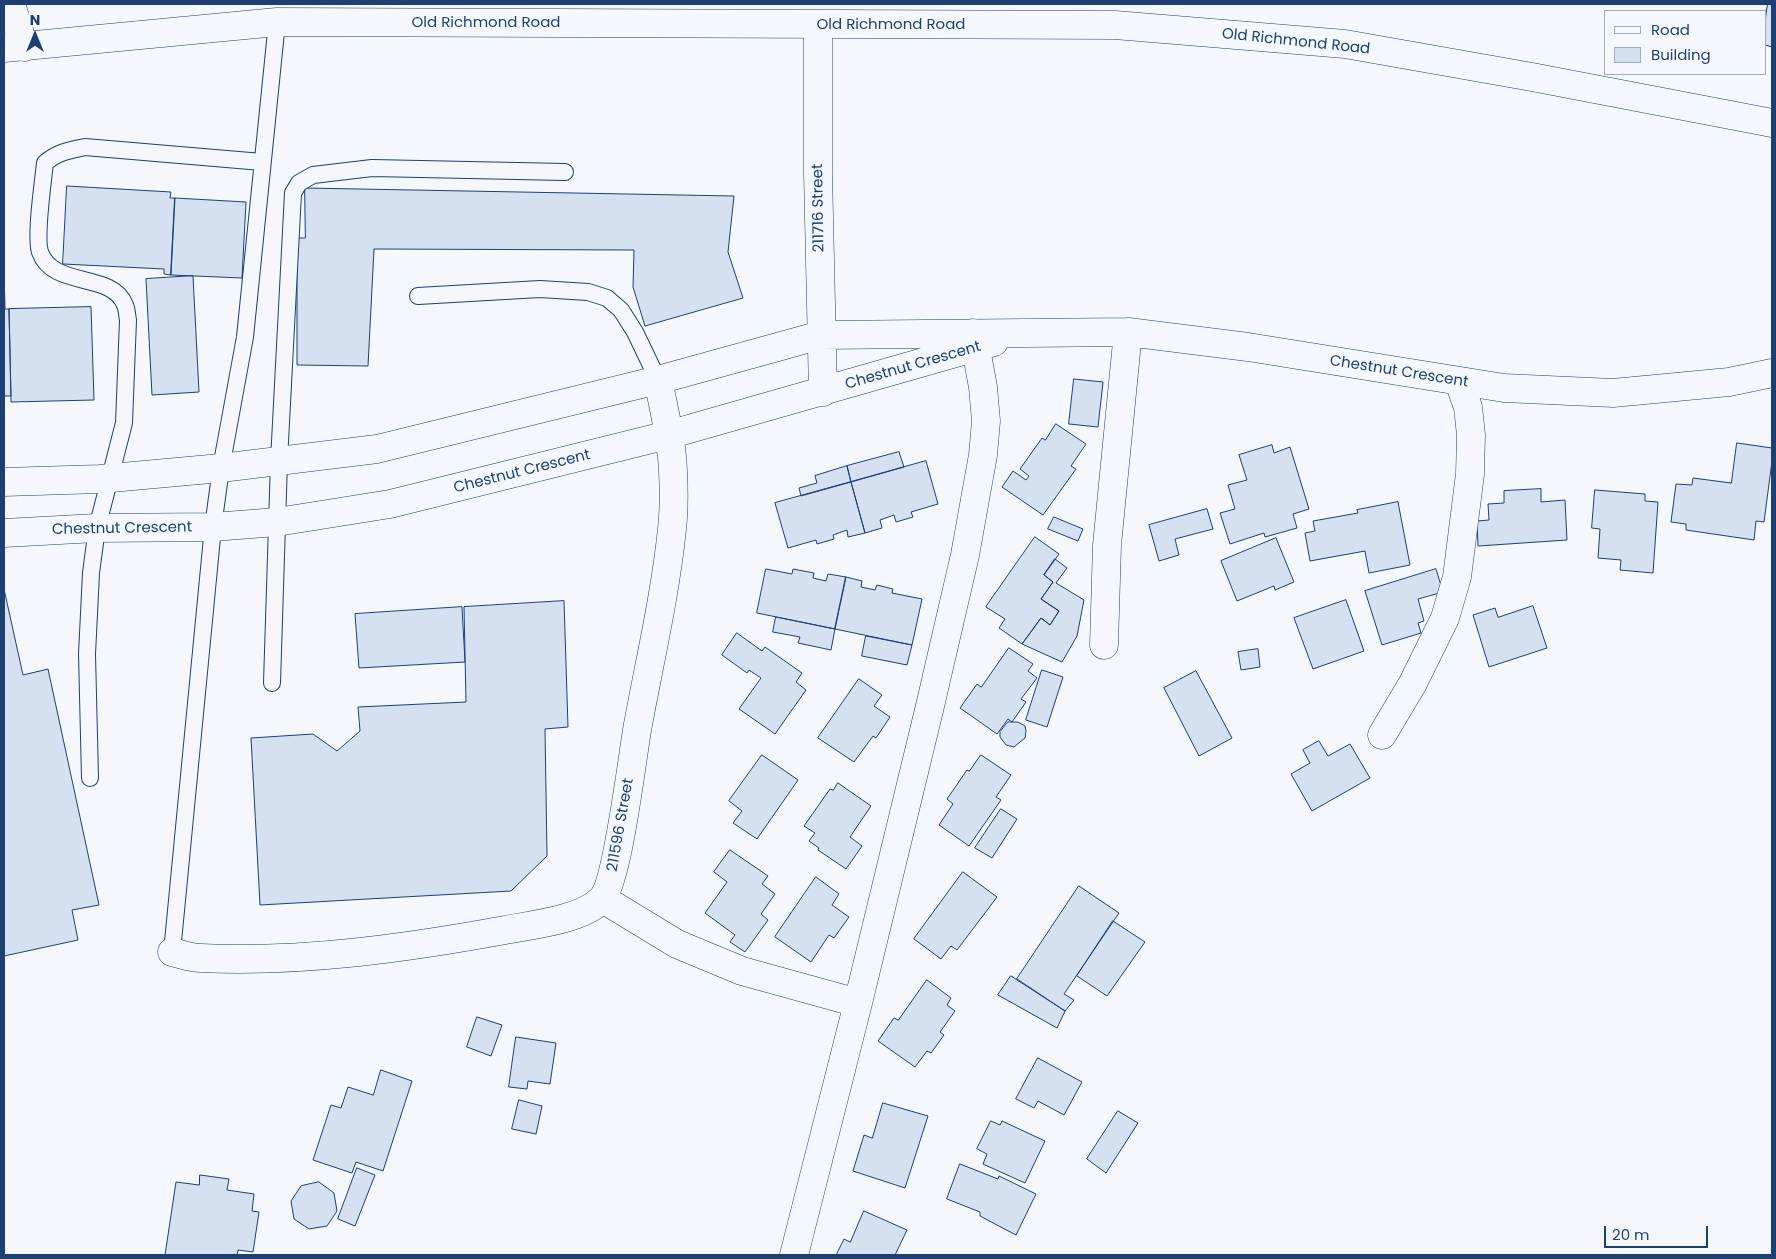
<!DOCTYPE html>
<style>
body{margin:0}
#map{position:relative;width:1776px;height:1259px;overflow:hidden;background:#f4f7fb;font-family:Poppins,sans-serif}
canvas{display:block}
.frame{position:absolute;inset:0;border:5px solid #1d3f73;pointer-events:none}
.legend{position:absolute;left:1604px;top:10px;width:162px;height:65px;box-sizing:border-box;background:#f4f7fb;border:1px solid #9eadc5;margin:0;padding:6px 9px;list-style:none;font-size:15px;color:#1d3f73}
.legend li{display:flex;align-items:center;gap:10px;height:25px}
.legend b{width:25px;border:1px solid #9eadc5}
.north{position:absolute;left:10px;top:10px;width:50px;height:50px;-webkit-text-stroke:4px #f4f7fb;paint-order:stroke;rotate:0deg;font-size:14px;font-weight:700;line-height:20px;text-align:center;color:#1d3f73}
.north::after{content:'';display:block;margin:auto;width:18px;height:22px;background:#1d3f73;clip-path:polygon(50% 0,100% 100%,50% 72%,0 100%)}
.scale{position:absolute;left:1604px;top:1226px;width:104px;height:22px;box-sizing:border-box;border:2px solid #1d3f73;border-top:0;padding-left:6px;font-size:15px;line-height:18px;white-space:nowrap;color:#1d3f73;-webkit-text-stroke:4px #f4f7fb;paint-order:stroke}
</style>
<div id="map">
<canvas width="1776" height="1259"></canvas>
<div class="frame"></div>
<ul class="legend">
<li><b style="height:6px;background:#f4f7fb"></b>Road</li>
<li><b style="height:14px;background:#d5e0f0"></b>Building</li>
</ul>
<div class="north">N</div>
<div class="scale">20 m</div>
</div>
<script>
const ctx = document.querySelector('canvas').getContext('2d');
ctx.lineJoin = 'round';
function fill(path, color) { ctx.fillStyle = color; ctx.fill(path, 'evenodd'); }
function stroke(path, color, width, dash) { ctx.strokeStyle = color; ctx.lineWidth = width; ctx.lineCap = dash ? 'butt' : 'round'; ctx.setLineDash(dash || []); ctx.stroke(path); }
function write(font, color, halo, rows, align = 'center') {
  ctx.font = font + ' Poppins,sans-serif'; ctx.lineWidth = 4; ctx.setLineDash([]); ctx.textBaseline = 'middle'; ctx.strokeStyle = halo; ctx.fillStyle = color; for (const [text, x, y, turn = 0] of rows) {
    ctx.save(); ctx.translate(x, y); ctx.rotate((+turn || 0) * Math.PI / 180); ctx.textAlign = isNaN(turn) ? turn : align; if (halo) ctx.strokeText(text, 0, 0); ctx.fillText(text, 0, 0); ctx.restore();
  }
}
const building = new Path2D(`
 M1768 4H1772V47L1765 45V21Z
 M67 186 171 192 170 198H175L171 275 164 274V269L63 264Z
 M305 188 734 196 728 252 743 298 645 326 633 287 634 250 374 249 368 366 297 365V238H305Z
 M175 198 246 202 242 278 171 275Z
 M4 271 5 309H9L11 396H4Z
 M193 276 199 392 152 395 146 279Z
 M91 307 94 400 11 402 9 309Z
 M1074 379 1103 382 1098 427 1069 424Z
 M1056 424 1086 444 1071 466 1076 469 1043 515 1002 487 1013 471 1026 480 1029 476 1020 469 1042 438 1045 440Z
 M1737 443 1772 448V461L1764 522 1756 521 1754 540 1686 530V524L1671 522 1676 484 1692 485 1693 478 1731 483Z
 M1272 445 1274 453 1290 447 1309 509 1293 514 1297 528 1265 537 1264 533 1230 544 1220 513 1235 509 1228 485 1247 480 1239 455Z
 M899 452 904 467 851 482 847 466Z
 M926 461 938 504 911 512 913 517 896 522 894 515 880 520 882 528 865 533 851 482Z
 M847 466 851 482 801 496 799 488 817 483 815 476Z
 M851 482 865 533 848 537 847 530 833 535 834 539 817 544 816 540 788 548 775 503Z
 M1541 489V502L1565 500 1567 540 1478 546 1477 521 1489 520 1488 504 1504 503V491Z
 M1595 490 1645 494V501L1658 502 1653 573 1620 570 1621 560 1598 558 1600 529 1592 528Z
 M1398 502 1410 565 1369 573 1365 551 1310 561 1305 533 1315 531 1313 521 1358 513 1357 510Z
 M1207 509 1213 529 1175 539 1179 555 1159 561 1149 525Z
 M1054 517 1083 529 1078 541 1048 529Z
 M1035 537 1059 554 1044 575 1053 582 1041 599 1059 611 1050 625 1041 618 1022 644 999 628 1005 619 986 607Z
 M1276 538 1294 582 1275 590 1274 586 1237 601 1221 561Z
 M1055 559 1067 568 1056 583 1084 600 1077 636 1062 662 1022 644 1041 618 1050 625 1059 611 1041 599 1053 582 1044 575Z
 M766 569 792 574 793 569 814 573 813 578 826 581 828 574 846 577 835 629 757 613Z
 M1436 569 1443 592 1418 599 1424 621 1418 623 1421 633 1382 645 1365 591Z
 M846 577 862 581 861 587 875 590 877 585 893 589 892 593 922 599 912 645 835 629Z
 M4 589 23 675 48 669 99 905 72 910 78 940 4 956Z
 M1346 600 1364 651 1313 669 1294 618Z
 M564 601 568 727 545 729 547 856 511 891 260 905 251 738 313 734 337 751 360 731 358 707 466 702 464 607Z
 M1533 606 1547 648 1489 667 1473 615 1495 608 1498 617Z
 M462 607 465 662 359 668 355 614Z
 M776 617 835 629 831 650 798 643 800 637 773 632Z
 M737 633 762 651 765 647 802 673 796 682 806 690 775 734 739 709 761 678 749 670 747 673 722 655Z
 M866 636 912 645 907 665 862 656Z
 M1009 648 1033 664 1028 671 1037 678 1021 699 1026 702 1012 722 1008 719 997 734 960 708 977 684 981 687Z
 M1258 649 1260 667 1241 670 1238 652Z
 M1042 670 1063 677 1047 727 1026 720Z
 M1196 671 1232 738 1199 756 1164 688Z
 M859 679 882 695 874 706 890 717 876 738 873 736 854 762 818 738Z
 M1008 722H1018L1025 726 1026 731 1025 738 1014 747 1006 745 1000 737V732Z
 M1319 741 1328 756 1350 744 1370 778 1312 811 1291 774 1310 763 1303 750Z
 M762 755 798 780 757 839 733 823 742 811 729 801Z
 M981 755 1011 775 996 797 1001 800 969 846 939 825 953 804 947 799 967 770 969 771Z
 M838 783 871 806 850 837 862 846 846 869 818 850 819 848 809 841 815 833 804 826 830 789 833 790Z
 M1001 809 1017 819 992 858 975 848Z
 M730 850 768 876 762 884 775 894 761 914 768 920 745 952 730 942 735 935 705 913 727 882 714 872Z
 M963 872 997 897 957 950 951 946 941 959 914 939Z
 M816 877 839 894 832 905 849 917 834 938 829 935 811 962 775 937Z
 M1079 886 1119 913 1064 994 1074 1000 1065 1011 1017 979Z
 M1113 921 1145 942 1107 996 1077 976Z
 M1011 976 1065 1011 1057 1028 998 995Z
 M927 980 951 998 947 1005 955 1011 940 1032 944 1035 931 1053 927 1051 915 1067 878 1041 894 1018 898 1020Z
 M477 1017 502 1025 491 1056 467 1047Z
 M516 1037 556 1043 550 1084 528 1081 527 1089 509 1087Z
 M1038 1058 1082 1082 1064 1115 1038 1101 1034 1108 1016 1099Z
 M381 1070 412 1081 383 1171 356 1162 352 1173 313 1160 331 1105 341 1108 348 1087 373 1095Z
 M519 1100 542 1106 536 1134 512 1129Z
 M883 1103 928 1116 905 1188 853 1171 864 1135 872 1138Z
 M1118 1111 1138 1123 1106 1173 1087 1159Z
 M991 1121 1000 1125 1002 1121 1045 1141 1025 1183 983 1164 987 1154 977 1149Z
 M960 1164 998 1179 999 1176 1036 1194 1016 1235 980 1216V1212L947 1199Z
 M357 1168 375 1175 355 1226 338 1219Z
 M200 1175 229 1179 227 1190 254 1194 252 1211 259 1212 253 1252 238 1250 237 1255H165L176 1182 199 1185Z
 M319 1182 334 1193 337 1211 327 1226 309 1229 294 1219 291 1201 301 1186Z
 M864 1211 907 1230 895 1255H836L844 1239 850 1242Z`);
const lane = new Path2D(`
 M418 296 540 289 588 292 607 298 621 310 635 332 658 380
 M272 683 279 461 293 193 299 183 313 175 372 168 565 172
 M90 778 87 654 91 573 97 528 124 423 128 320C127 315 127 309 125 305 112 271 53 289 40 252 35 236 43 182 45 163 57 152 70 150 85 147L262 162
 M172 952 213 527 221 468 245 337 277 22`);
const street = new Path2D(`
 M11 4 24 47
 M818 25V173L823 392
 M4 482 100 479 221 468 377 449 658 380 821 335 1128 332 1248 347 1504 388 1613 393 1729 382 1772 373
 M4 533 97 528 213 527 277 522 390 504 668 435 994 342
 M1104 645 1107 545 1128 332
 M1382 735 1413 683 1445 618 1457 577 1470 474 1471 435 1468 407 1459 382
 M603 899 677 944 742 971 858 1003
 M172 952C181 954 191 958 201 958 300 963 407 948 505 930 531 925 581 920 601 900 617 885 632 760 637 730 649 664 665 597 672 529 674 511 674 490 673 471 672 441 664 410 658 380
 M794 1255 858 1003 930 706 965 555 983 455 986 421 983 387 973 333`);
const secondary = new Path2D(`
 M4 48 277 22 1115 25 1345 44 1532 77 1772 123`);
const streetNames = [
 ["Old Richmond Road",486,23],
 ["Old Richmond Road",891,25],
 ["Old Richmond Road",1296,42,6],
 ["211716 Street",819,208,-91],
 ["Chestnut Crescent",913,366,-16],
 ["Chestnut Crescent",1399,372,9],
 ["Chestnut Crescent",522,472,-14],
 ["Chestnut Crescent",122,529,-1],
 ["211596 Street",621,825,-80]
];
fill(building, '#d5e0f0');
stroke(building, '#1d3f73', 1);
stroke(lane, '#1d3f73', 18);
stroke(street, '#1d3f73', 29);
stroke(secondary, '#1d3f73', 29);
stroke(lane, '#f4f7fb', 16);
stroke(street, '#f4f7fb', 28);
stroke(secondary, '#f4f7fb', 28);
write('15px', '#1d3f73', '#f4f7fb', streetNames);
</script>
